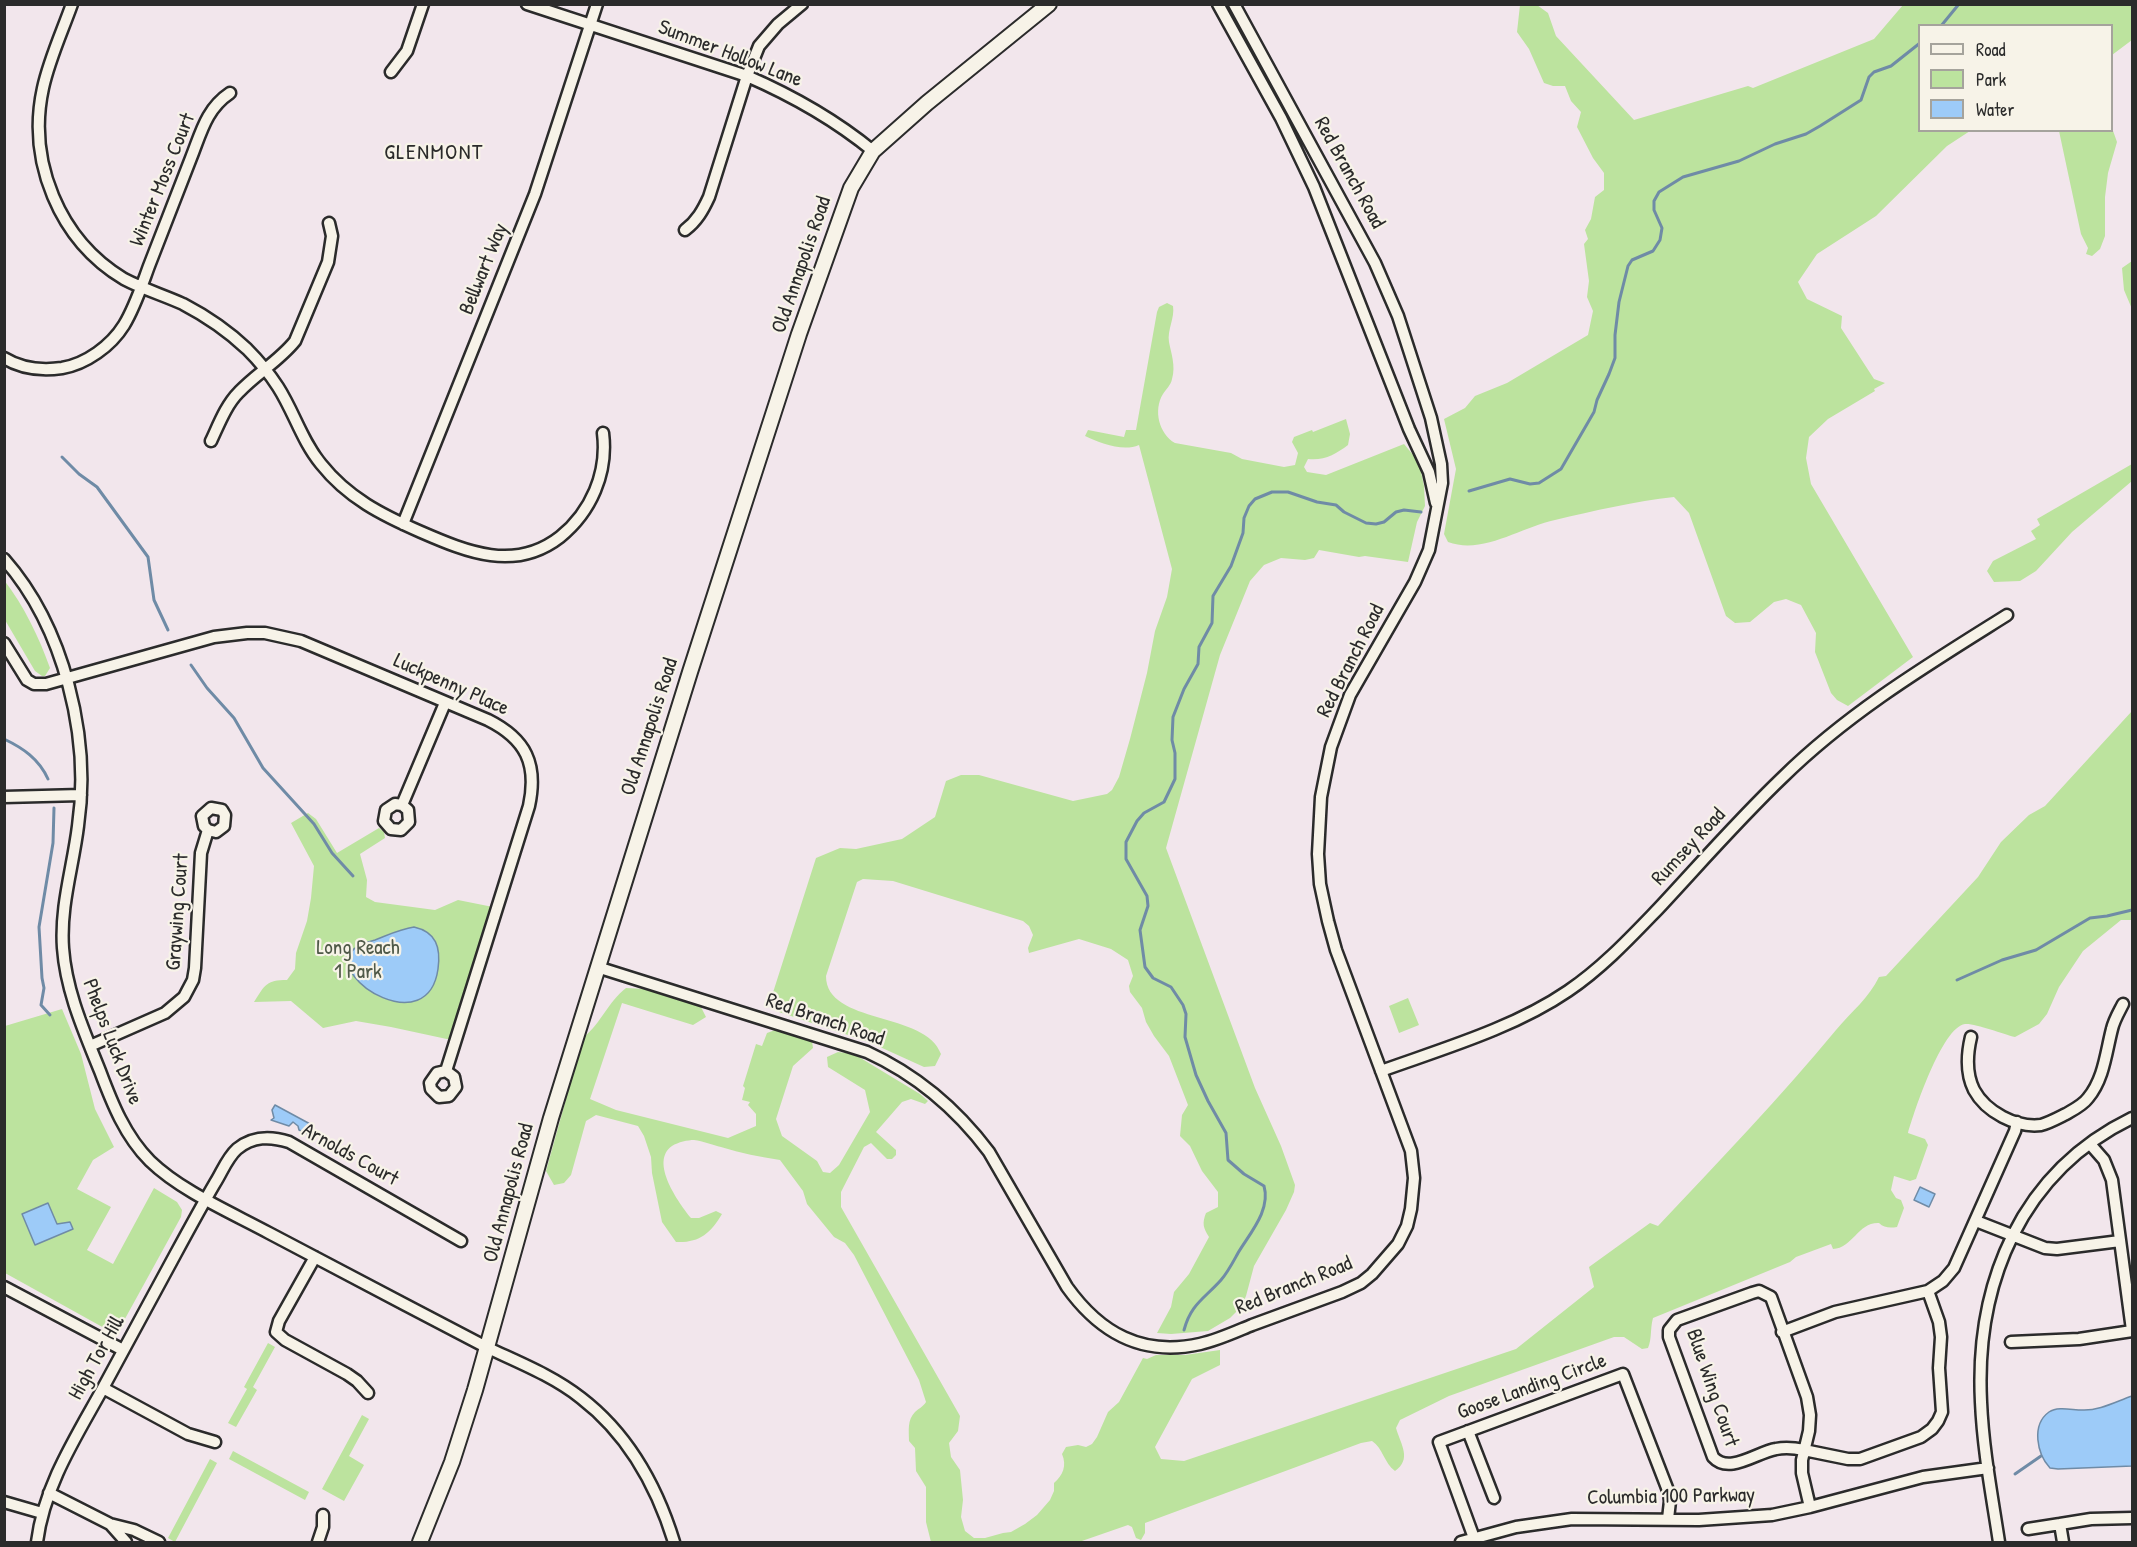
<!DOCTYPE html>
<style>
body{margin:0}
#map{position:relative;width:2137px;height:1547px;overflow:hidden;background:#f2e6ec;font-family:"Patrick Hand",sans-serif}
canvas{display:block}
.frame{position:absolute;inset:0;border:6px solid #2b2b2b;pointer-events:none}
.legend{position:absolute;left:1918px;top:24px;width:195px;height:108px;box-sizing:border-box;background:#f7f3e8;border:2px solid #a5a39c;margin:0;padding:8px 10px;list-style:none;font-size:18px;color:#2b2b2b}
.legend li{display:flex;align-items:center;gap:12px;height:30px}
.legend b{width:30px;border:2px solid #a5a39c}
</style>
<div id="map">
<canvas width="2137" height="1547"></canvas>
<div class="frame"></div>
<ul class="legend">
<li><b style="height:8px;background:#f7f3e8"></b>Road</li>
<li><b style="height:16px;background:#bce39e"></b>Park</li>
<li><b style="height:16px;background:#9dcbf8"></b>Water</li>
</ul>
</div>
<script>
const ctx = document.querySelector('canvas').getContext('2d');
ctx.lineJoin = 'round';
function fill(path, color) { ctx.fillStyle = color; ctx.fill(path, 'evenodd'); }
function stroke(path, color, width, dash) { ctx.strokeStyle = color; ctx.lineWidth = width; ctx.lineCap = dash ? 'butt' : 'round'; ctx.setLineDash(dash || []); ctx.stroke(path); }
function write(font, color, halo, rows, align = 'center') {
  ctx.font = font + ' "Patrick Hand",sans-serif'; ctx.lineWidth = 4.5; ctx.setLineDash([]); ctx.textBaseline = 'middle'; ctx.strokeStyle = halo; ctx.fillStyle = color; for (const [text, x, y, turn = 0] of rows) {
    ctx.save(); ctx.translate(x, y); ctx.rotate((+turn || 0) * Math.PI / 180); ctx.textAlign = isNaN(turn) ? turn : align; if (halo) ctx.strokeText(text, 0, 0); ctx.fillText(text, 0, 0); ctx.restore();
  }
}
const green = new Path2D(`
 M1520 5H1537L1548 13 1556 36 1634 120 1748 86 1753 88 1874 39 1903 5H2132V40L2112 55V26H1920V130L1970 131 1947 146 1876 216 1817 254 1798 282 1807 299 1842 316 1841 328 1874 379 1885 383 1874 389 1875 391 1828 419 1809 437 1806 458 1811 484 1913 657 1848 706 1837 700 1831 693 1815 652 1816 633 1801 605 1786 599 1774 602 1750 622 1735 623 1726 616 1689 513 1674 497C1636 501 1593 511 1555 520 1521 527 1483 555 1448 542L1444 534 1456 469 1444 419 1465 408 1475 396 1507 383 1588 335 1593 311 1587 297 1589 281 1584 244 1588 239 1585 230 1591 219 1595 197 1604 190V173L1593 158 1577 127 1581 112 1571 101 1565 86H1553L1544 83 1529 49 1517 32Z
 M2112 128 2117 142 2108 173 2105 197V236L2100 249 2092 256 2086 254 2088 248 2081 234 2059 131 2112 130Z
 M2132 261V309L2124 290 2122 268Z
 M1167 303 1173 306C1175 318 1167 330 1169 342 1171 353 1176 366 1172 379 1171 385 1166 389 1163 394 1153 410 1159 434 1175 443L1231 453 1242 459 1284 467 1295 465 1298 453 1292 442 1294 437 1312 430 1313 432 1346 419 1350 434 1348 445C1336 454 1324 461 1308 459L1304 467 1307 472 1326 475 1404 444 1419 462 1424 486 1425 506 1417 522 1408 562 1365 556 1359 557 1319 550 1314 558 1305 560 1281 558 1264 565 1250 581 1220 655 1166 848 1255 1088 1281 1146 1295 1185 1294 1192 1286 1210 1254 1266 1246 1296 1241 1307 1230 1318 1208 1331 1171 1334 1157 1333 1171 1307 1174 1292 1189 1274 1209 1237C1203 1228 1202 1223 1206 1213L1218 1207V1192L1202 1171 1190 1146 1180 1136 1182 1115 1188 1105 1169 1056 1154 1036 1146 1022 1142 1008 1130 992 1129 986 1133 976 1128 960 1111 949 1079 939 1029 953 1028 948 1033 935 1029 926 1023 921 893 881 863 879 857 882 826 976C826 1025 926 1011 941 1054L935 1066 924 1067 869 1042 776 1011V1007L769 1005 816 858 840 848 856 849 902 839 935 817 946 781 961 775H979L1073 801 1107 794 1112 790 1119 777 1130 739 1147 673 1155 631 1167 597 1172 569 1139 445C1123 452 1100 443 1085 436L1088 430 1124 437 1126 430H1136L1157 312 1159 307Z
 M2132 464V481L2072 532 2036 571 2020 581 1994 582 1987 571 1993 561 2036 539 2031 531 2040 525 2037 519Z
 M4 580C24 606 39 637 50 668L45 676H42L35 671 5 620Z
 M2132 711V920H2121L2083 951 2059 987 2047 1014 2039 1024 2015 1037C2003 1034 1975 1023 1965 1024 1942 1027 1914 1112 1908 1133L1925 1139 1928 1145 1916 1179 1910 1181 1894 1176 1891 1190 1896 1198 1901 1200 1904 1208 1897 1227C1890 1228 1884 1228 1879 1223 1858 1222 1853 1248 1833 1249L1831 1244 1796 1257 1790 1262 1653 1318C1650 1329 1652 1339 1648 1348L1642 1349 1624 1337H1614L1449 1396 1400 1420 1396 1428C1401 1445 1412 1459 1395 1471 1384 1463 1383 1448 1372 1441L1361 1443 1145 1523V1533L1141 1540 1136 1538 1132 1527 1128 1525 1079 1542H931L926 1522V1487L916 1471 915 1448 909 1441C909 1431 907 1420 915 1412 919 1408 923 1407 926 1402L919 1380 854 1255 845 1243 834 1237 807 1204 803 1191 780 1160C760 1157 741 1153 721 1147 713 1145 703 1141 694 1140 688 1140 678 1142 672 1146 649 1162 679 1203 691 1218H699L716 1211 722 1214C710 1234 699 1243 676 1242L662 1222 652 1173 651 1157 644 1136 638 1126 596 1115 586 1121 571 1175 564 1183 554 1185 546 1171 583 1038C602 1022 608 1002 626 988L646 989 701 1007 706 1017 693 1025 622 1003 590 1099 616 1110 728 1138 756 1126V1114L748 1105 750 1102 742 1100 745 1088 743 1086 756 1044 762 1046 767 1033 778 1029 812 1041 813 1048 793 1066 776 1119 782 1136 817 1161 823 1172 830 1173 839 1165 870 1112 865 1090 828 1067 827 1057 838 1052 854 1054 920 1094 928 1101 925 1104 911 1099 902 1102 876 1132 896 1150V1155L892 1159H887L871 1143 864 1147 841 1192V1207L960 1416 958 1431 949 1443 951 1457 960 1470 963 1500 961 1517 965 1531 974 1538H985L1003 1533 1011 1532 1025 1524 1037 1515 1050 1500 1054 1491V1483C1063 1475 1067 1466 1062 1454L1066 1447 1078 1445 1086 1447 1092 1444 1097 1437 1108 1412 1119 1402 1143 1358 1147 1359 1156 1355H1185L1220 1350V1365L1192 1379 1155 1447 1161 1459 1184 1461 1516 1349 1594 1287 1589 1267 1650 1223 1658 1226C1718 1162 1780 1098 1836 1030 1851 1012 1869 998 1879 977L1886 976 1978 877 2001 842 2029 815 2045 806Z
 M308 813 316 819 337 853 379 828 384 832 385 838 360 854 367 880 366 897 375 902 435 910 458 900 498 908 456 1041 391 1027 356 1021 323 1028 291 1001 254 1002C265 985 266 980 287 980L295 969 296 953 307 921 311 898 314 866 291 823Z
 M1408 998 1419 1025 1399 1033 1389 1006Z
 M62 1009 81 1054 95 1109 114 1147 93 1160 77 1189 111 1207 87 1250 113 1264 154 1188 177 1202 182 1210 181 1217 121 1326 115 1330 106 1329 5 1273V1026Z
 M268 1343 275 1347 253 1387 257 1390 236 1427 228 1423 247 1389 244 1387Z
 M362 1415 369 1419 349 1456 364 1465 344 1501 322 1489Z
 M233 1451 309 1492 305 1500 229 1459Z
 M210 1459 217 1463 175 1542 168 1538Z`);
const water = new Path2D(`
 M414 927C436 932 441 947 438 969 428 1040 330 980 351 952 356 945 367 942 375 940 388 935 400 929 414 927Z
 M275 1105 312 1125 308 1134 299 1130 298 1126 293 1122 289 1126 271 1120 274 1118 272 1110Z
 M1920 1187 1935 1194 1929 1207 1914 1200Z
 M48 1203 57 1224 70 1222 73 1229 35 1245 22 1214Z
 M2132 1396V1466L2058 1469 2050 1468C2037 1454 2031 1425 2049 1412 2058 1406 2072 1410 2082 1410 2099 1411 2117 1401 2132 1396Z`);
const stream = new Path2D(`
 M1941 26 1959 4
 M62 457 79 474 97 487 148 557 154 600 168 630
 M1469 491 1510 479 1530 484 1539 483 1561 469 1594 412 1597 400 1609 374 1615 358V335L1619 302 1628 266 1632 260 1653 251 1660 240 1662 228 1654 210V201L1659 192 1683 177 1739 161 1775 144 1806 134 1820 126 1861 100 1869 77 1874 72 1891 66 1920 43
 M191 665 207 688 234 718 263 768 314 824 332 853 353 876
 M4 739C23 748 39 759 48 779
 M1957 980 2002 960 2036 950 2090 918 2107 916 2132 910
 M50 1015 41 1005 44 988 42 978 39 927 53 843 54 808
 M1184 1330C1191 1304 1204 1299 1221 1280 1228 1272 1233 1262 1238 1253 1250 1233 1271 1210 1264 1186L1244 1174 1228 1160 1226 1133 1208 1101 1196 1075 1185 1037 1186 1014 1183 1005 1171 987 1153 978 1145 967 1140 930 1148 906 1147 896 1126 859V842L1137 821 1144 813 1164 802 1175 779V753L1172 740 1173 717 1184 689 1198 664 1199 647 1212 623 1213 596 1231 566 1243 533 1244 518 1249 506 1255 499 1272 492H1288L1317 502 1336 505 1344 512 1366 523 1376 524 1384 522 1396 512 1404 510 1421 512
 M2015 1474 2041 1456`);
const minor = new Path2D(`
 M72 4C62 32 49 60 43 88 27 161 59 240 124 279 143 289 163 295 183 304 206 316 228 331 247 349 258 360 269 373 278 387 294 412 302 441 321 464 348 498 382 515 421 532 467 552 515 572 560 537 591 512 608 473 603 433
 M527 4 747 76C793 96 834 119 873 151
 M1218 4 1281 118 1314 187 1409 429 1429 472 1436 503
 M391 72 407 51 423 4
 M685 230C697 221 703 210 709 197L747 76 759 46 778 24 802 4
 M4 358C22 369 41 371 62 368 86 364 111 346 124 325 135 307 142 285 149 266 163 230 177 194 191 158 201 133 206 109 230 93
 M211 441C219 424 226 405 239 392 257 373 279 361 295 341L328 262 332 236 329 223
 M403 524 535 194 597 4
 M4 559C64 627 91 737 78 826 73 867 60 906 63 948 66 991 84 1031 100 1071 112 1103 125 1136 150 1161 181 1191 230 1212 269 1233 341 1271 415 1310 488 1348 520 1363 553 1376 581 1398 628 1434 657 1487 674 1542
 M4 643 27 680 34 684H46L214 637 247 633H265L301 641 488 720C526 739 538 764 529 806L446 1071 437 1073 430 1083 431 1089 439 1097 449 1096 456 1087 454 1077 446 1071
 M4 797 81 795
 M402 805 408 810 409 822 401 830 391 829 384 821 386 810 395 804 402 805 445 703
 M597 967 867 1052C917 1075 956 1108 989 1152L1067 1287C1100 1333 1142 1357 1200 1344 1218 1340 1235 1332 1252 1325 1282 1314 1312 1303 1342 1292L1361 1283 1372 1274 1398 1244 1407 1226 1411 1209 1414 1178 1411 1151 1336 950 1328 921 1320 884 1318 854 1321 797 1331 747 1350 695 1415 582 1429 550 1442 483 1441 464 1431 418 1398 316 1375 263 1234 4
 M1971 1037C1967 1054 1966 1074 1974 1090 1986 1112 2016 1128 2041 1125 2049 1123 2058 1118 2066 1114 2073 1110 2083 1105 2088 1098 2104 1079 2106 1052 2112 1029 2114 1020 2119 1012 2123 1004
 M90 1046 165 1013 184 997 193 980 195 968 201 853 208 830 204 826 202 816 211 808 222 810 225 815 224 826 216 832 208 830
 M1381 1071C1442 1049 1514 1028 1568 991 1602 968 1630 938 1658 909 1699 865 1739 819 1783 777 1849 712 1929 664 2007 615
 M2090 1144 2104 1160 2112 1180 2132 1330
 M1976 1221 2045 1248 2057 1249 2120 1241
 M315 1257 279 1321 276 1332 285 1340 347 1374 357 1381 368 1393
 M4 1287 123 1350
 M1782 1332 1835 1312 1928 1291 1943 1281 1954 1268 2015 1131 2017 1122
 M2011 1342 2079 1339 2132 1331
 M103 1388 188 1434 215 1442
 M1468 1431 1494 1498
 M49 1493 110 1524 134 1530 159 1542
 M4 1502 42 1513
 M1810 1507 1802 1473V1460L1809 1431 1810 1415 1807 1397 1771 1297 1759 1291 1752 1293 1677 1320 1669 1330V1337L1713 1457C1729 1475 1757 1452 1776 1449 1785 1447 1795 1448 1804 1450L1848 1459H1860L1921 1437 1932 1429 1938 1421 1942 1412 1939 1368 1941 1337 1939 1322 1928 1291
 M110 1524 126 1542
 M2028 1529 2060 1524
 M1474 1538 1439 1442 1623 1374 1669 1493 1670 1501 1668 1519
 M37 1542C44 1486 76 1437 103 1388 127 1344 151 1299 175 1255 188 1231 201 1207 215 1183 222 1172 227 1158 237 1149 253 1136 270 1136 289 1142L461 1241
 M318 1542 323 1527V1515
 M1461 1542 1516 1527 1572 1519 1699 1520 1772 1515 1810 1507 1923 1477 1988 1468
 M1999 1542C1992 1496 1983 1449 1981 1402 1975 1283 2021 1172 2132 1118
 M2063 1542 2060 1524 2091 1519 2132 1518`);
const major = new Path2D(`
 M420 1542 452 1462 475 1390 551 1118 690 672 799 334 851 188 873 151 927 103 1049 4`);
const streetNames = [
 ["Summer Hollow Lane",730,54,21],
 ["Red Branch Road",1349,173,61],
 ["Winter Moss Court",163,180,-68],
 ["Old Annapolis Road",802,265,-71],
 ["Bellwart Way",484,269,-68],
 ["Red Branch Road",1351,661,-63],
 ["Luckpenny Place",451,685,24],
 ["Old Annapolis Road",650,727,-72],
 ["Rumsey Road",1689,847,-47],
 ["Graywing Court",178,912,-86],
 ["Red Branch Road",825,1020,19],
 ["Phelps Luck Drive",112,1042,69],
 ["Arnolds Court",350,1155,29],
 ["Old Annapolis Road",509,1193,-75],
 ["Red Branch Road",1294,1286,-22],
 ["High Tor Hill",97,1358,-61],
 ["Goose Landing Circle",1532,1387,-20],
 ["Blue Wing Court",1712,1388,71],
 ["Columbia 100 Parkway",1671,1497,-1]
];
const parkNames = [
 ["Long Reach",358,948],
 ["1 Park",358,972]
];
const neighbourhoodNames = [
 ["GLENMONT",434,153]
];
fill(green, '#bce39e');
fill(water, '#9dcbf8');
stroke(water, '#6f8ba6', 1.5);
stroke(stream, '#6f8ba6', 3);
stroke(minor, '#2b2b2b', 15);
stroke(major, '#2b2b2b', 18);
stroke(minor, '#f7f3e8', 10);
stroke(major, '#f7f3e8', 14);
write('21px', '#2b2b2b', '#f7f3e8', streetNames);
write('21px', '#4f5948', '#f7f3e8', parkNames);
ctx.letterSpacing = '1.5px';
write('22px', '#2b2b2b', '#f7f3e8', neighbourhoodNames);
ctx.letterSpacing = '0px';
</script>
